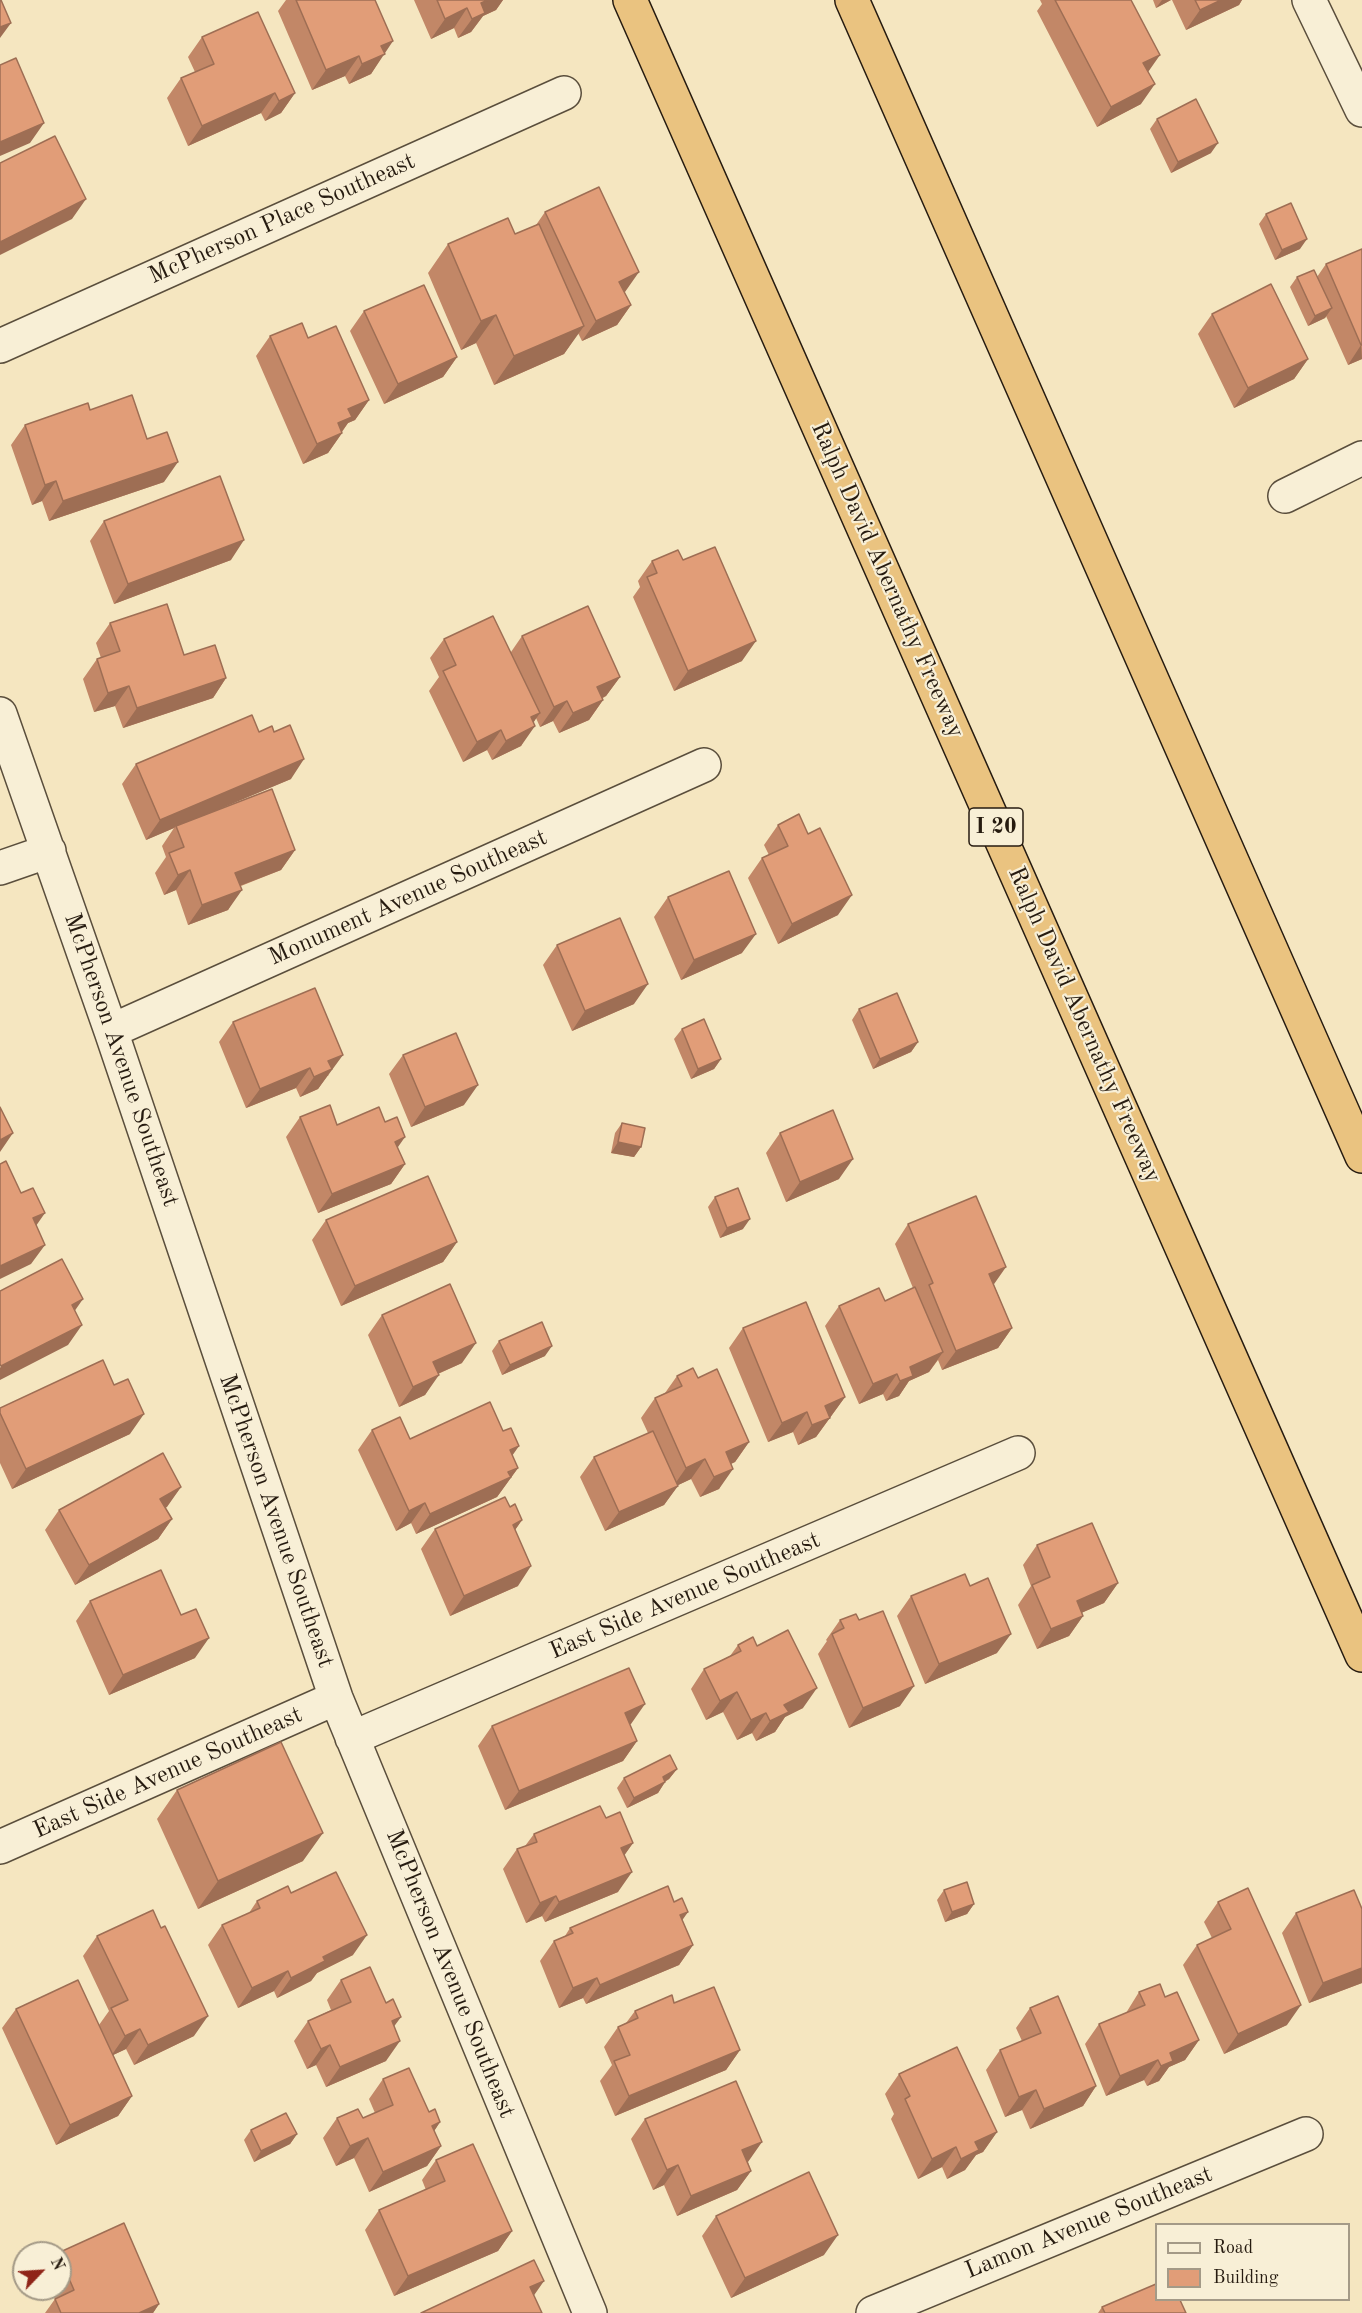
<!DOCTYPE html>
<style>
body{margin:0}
#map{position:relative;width:1362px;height:2313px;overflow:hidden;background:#f5e6c0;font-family:"Old Standard TT",serif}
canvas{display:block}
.legend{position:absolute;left:1155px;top:2223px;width:195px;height:78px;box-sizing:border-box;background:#f8efd6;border:2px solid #a49a87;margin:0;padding:8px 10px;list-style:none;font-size:18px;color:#261b10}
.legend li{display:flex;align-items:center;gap:12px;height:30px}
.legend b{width:30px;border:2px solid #a49a87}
.north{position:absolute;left:12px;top:2241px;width:60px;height:60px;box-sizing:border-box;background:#f8efd6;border:2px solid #a49a87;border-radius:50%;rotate:65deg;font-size:16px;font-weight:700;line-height:24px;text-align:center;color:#261b10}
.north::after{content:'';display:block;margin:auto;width:21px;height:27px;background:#8f2418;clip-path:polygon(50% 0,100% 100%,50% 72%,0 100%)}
</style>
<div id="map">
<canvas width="1362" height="2313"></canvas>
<ul class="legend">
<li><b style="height:8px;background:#f8efd6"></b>Road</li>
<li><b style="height:16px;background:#e19d78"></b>Building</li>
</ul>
<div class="north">N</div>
</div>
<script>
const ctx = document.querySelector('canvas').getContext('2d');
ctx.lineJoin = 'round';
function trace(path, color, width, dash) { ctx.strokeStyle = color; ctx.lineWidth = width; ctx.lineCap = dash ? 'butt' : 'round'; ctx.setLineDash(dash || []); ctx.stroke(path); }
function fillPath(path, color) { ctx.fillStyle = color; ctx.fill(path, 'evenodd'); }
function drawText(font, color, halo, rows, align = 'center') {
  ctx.font = font + ' "Old Standard TT",serif'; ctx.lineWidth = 4.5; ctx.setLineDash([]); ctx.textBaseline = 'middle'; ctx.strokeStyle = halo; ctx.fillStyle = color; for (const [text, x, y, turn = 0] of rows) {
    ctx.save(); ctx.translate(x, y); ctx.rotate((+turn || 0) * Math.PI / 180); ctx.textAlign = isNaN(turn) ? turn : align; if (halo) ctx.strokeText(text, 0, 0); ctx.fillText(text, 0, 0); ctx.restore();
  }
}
const minor = new Path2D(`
 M1309,0L1362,110
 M0,346L564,93
 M1285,496L1362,458
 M0,714L111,1031L336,1698L590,2313
 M0,868L49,851
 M111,1031L704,765
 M352,1738L1018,1453
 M0,1847L336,1698
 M873,2313L1306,2134`);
const highway = new Path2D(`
 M630,0L1362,1655
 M852,0L1362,1156`);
trace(minor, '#5a4e3c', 36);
trace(highway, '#261b10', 36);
trace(minor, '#f8efd6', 33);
trace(highway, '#eac380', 33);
fillPath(new Path2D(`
 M286,0H375L384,53L371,74L349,84L345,76L312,90L278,11Z
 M414,0H503L496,10L483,16L471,32L458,38L454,28L431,39Z
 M1040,0H1131L1141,104L1097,127L1037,11L1042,4Z
 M1153,0H1171L1156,8Z
 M1172,0H1242L1239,5L1186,30Z
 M202,37L295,93L281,113L265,121L261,113L188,146L167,98L181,78L195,72L188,57Z
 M1157,119L1211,153L1171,173L1150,129Z
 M545,212L624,292L631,305L617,325L582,341L578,333L564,354L494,385L476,343L461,350L428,273L448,244L515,234L536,225Z
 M1266,214L1300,249L1275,260L1259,224Z
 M1362,249V359L1348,365L1326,316L1325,318L1308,326L1290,287L1297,277H1317L1326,264Z
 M364,311L457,357L443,377L384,404L350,331Z
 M1212,314L1308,359L1294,379L1234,408L1198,334Z
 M270,336L308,338L369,400L355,420L348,423L342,432V433L328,453L303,464L256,356Z
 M90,410L147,439L164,482L49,521L42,501L32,505L11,445L25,425Z
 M104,521L231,560L114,604L90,541Z
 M683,560L742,661L674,691L633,597L640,587L638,581L652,561Z
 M110,623L184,655L226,678L213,698L123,728L115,706L94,712L83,679L97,659L101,658L96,643Z
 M522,636L620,677L606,696L603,698V700L589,720L559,733L553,721L540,727L536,718L521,746L492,760L487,750L463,762L429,691L439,677L430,658L444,639L511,652Z
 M259,732L291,779L221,808L295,850L281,870L241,886L228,910L188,925L176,890L164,895L155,873L166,857L162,846L174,828L146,840L122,784L136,764Z
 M778,825L838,915L778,944L748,878L762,858L769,855L764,845Z
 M668,897L742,953L681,980L654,917Z
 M557,945L634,1004L572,1031L543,965Z
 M859,1009L918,1042L911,1052L873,1069L852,1020Z
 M233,1022L329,1075L327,1076L318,1089L300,1097L296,1088L246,1108L219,1042Z
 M682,1029L721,1059L714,1069L691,1079L674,1039Z
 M403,1055L464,1105L411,1127L389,1074Z
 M300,1117L337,1125L385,1122L405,1164L391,1184L318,1213L286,1137Z
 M622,1123L641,1147L634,1157L611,1153L615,1133Z
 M780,1133L839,1179L786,1202L766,1153Z
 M715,1197L743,1229L720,1238L708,1207Z
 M326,1220L457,1242L443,1262L341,1306L312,1240Z
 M908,1224L994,1285L1012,1328L998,1348L942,1370L938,1360L929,1372L909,1381L899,1396L886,1401L883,1394L859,1404L825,1326L839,1306L885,1301L913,1288L895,1244Z
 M382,1315L462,1363L438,1374L425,1395L399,1407L368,1335Z
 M743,1328L845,1397L816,1437L798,1445L793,1432L768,1442L729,1348Z
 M499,1341L545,1356L502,1375L492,1351Z
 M677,1376L698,1378L749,1442L735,1462L731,1464L719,1489L700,1497L691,1479L678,1485L664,1505L605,1531L580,1477L594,1457L648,1433L641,1418L655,1398L665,1393Z
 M0,1408L130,1434L12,1489L0,1463Z
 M372,1430L410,1439L512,1456L518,1468L497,1497L416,1534L411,1523L396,1531L358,1450Z
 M181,1487L165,1508L172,1519L158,1539L75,1585L45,1530L59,1510Z
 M510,1507L522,1520L515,1530L518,1586L450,1616L421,1549L435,1529Z
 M1037,1545L1118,1583L1104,1603L1081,1613L1083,1616L1069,1636L1037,1649L1018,1605L1031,1586L1023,1565Z
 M911,1596L997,1653L925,1684L897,1616Z
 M90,1601L195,1658L109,1695L76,1621Z
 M840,1620H859L900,1706L849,1728L818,1654L827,1641L826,1640Z
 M738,1645L757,1646L803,1708L785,1717L775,1732L756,1741L752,1733L737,1740L723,1712L706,1720L691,1689L704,1669L730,1656Z
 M630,1725L637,1741L623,1761L505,1810L478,1746L492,1726Z
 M677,1769L669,1779L665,1782L658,1793L627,1808L617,1788L624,1778Z
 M177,1790L303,1861L198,1909L157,1819Z
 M606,1818L633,1843L624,1855L618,1892L545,1922L542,1916L526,1923L503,1869L517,1849L525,1846L534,1834Z
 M944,1890L974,1904L967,1914L945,1922L937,1900Z
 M291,1893L353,1955L317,1973L311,1981L277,1998L274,1991L238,2008L208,1945L222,1925L249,1913L257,1901Z
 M674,1902L688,1912L682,1919L693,1945L679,1965L586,2004L583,1998L559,2008L540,1961L554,1941L565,1936L570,1928Z
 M1218,1902L1287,2025L1224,2054L1183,1965L1197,1945L1212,1938L1204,1922Z
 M1296,1913L1362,1983L1309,2003L1282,1933Z
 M97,1936L194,2036L134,2065L126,2049L113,2055L132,2096L118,2116L56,2145L2,2028L16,2009L99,2025L109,2011L83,1956Z
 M341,1980L394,2026L386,2061L326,2087L316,2065L307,2069L294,2041L308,2021L331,2010L327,2000Z
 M1139,1992L1165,1997L1199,2040L1185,2060L1169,2067L1159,2081L1147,2086L1144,2080L1106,2096L1085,2044L1099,2024L1126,2013Z
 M674,2003L740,2050L726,2070L615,2116L600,2081L612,2065L604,2047L618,2027L626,2023L635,2011Z
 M1030,2008L1096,2086L1083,2106L1030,2129L1022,2110L1005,2117L986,2070L1000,2050L1022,2041L1016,2028Z
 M899,2074L997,2132L983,2152L976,2155L965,2170L947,2179L942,2167L918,2179L891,2119L894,2114L885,2094Z
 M383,2079L429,2112L440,2122L434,2131L441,2146L427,2166L369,2192L354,2158L336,2166L323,2138L337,2118H363L375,2113L369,2099Z
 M645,2119L748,2162L751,2171L737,2190L677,2216L664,2185L653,2190L631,2139Z
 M251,2130L297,2134L290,2144L254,2162L244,2140Z
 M436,2160L512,2231L498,2251L394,2296L365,2230L379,2210L426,2190L422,2180Z
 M716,2216L824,2255L731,2298L702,2236Z
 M60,2253L159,2304L153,2313H45L55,2299L51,2289H60Z
 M1102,2307L1186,2313H1098Z`), '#c28767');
fillPath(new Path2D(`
 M488,0H503L496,10L483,16L471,32L458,38L472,19L481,3Z
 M1162,0H1171L1156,8Z
 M1221,0H1242L1239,5L1186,30L1200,10Z
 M467,8L454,28L431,39L445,19Z
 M11,23L0,38V27Z
 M393,41L371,74L349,84L362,64L381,46Z
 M1160,55L1146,75L1143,63Z
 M359,56L345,76L312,90L326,70Z
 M1155,84L1141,104L1097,127L1111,107Z
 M275,93L261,113L188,146L202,126Z
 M295,93L281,113L265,121L279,101Z
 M44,123L30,143L0,156V142Z
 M1218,143L1211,153L1171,173L1178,162Z
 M86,199L72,219L0,255V242Z
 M1307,239L1300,249L1275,260L1282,250Z
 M639,272L625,292L605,302L619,282Z
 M631,305L617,325L582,341L596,321Z
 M1332,308L1325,318L1308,326L1315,316Z
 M496,315L476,343L461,350L481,321Z
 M584,326L564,354L494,385L514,356Z
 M1361,345L1362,359L1348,365Z
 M457,357L443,377L384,404L398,384Z
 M1308,359L1294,379L1234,408L1248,388Z
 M369,400L355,420L348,423L340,434L342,433L328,453L303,464L317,444L348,409Z
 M178,462L164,482L49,521L63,501Z
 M56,481L42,501L32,505L45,485Z
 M244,540L231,560L114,604L128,584Z
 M756,641L742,661L674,691L688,671Z
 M620,677L606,696L583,706L597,687Z
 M226,678L213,698L123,728L137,708Z
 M129,686L115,706L94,712L108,693Z
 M603,700L589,720L559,733L573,713Z
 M567,701L553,721L540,727L554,707Z
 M540,713L528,730L535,726L521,746L492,760L506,741L531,717Z
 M501,730L487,750L463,762L477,742Z
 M304,759L291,779L177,827L176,826L174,828L146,840L160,820Z
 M295,850L281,870L221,893L235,873Z
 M190,870L176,890L164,895L178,875Z
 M242,890L228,910L188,925L202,905Z
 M852,895L838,915L778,944L792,924Z
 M756,934L742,953L681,980L694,960Z
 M648,984L634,1004L572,1031L585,1011Z
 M918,1042L911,1052L873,1069L880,1059Z
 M343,1055L318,1089L300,1097L314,1077L328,1061Z
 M721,1059L714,1069L691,1079L698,1069Z
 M310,1068L296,1088L246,1108L260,1089Z
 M478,1085L464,1105L411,1127L425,1107Z
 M13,1133L0,1152V1140Z
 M405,1137L391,1157L395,1142Z
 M618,1142L641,1147L634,1157L611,1153Z
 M853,1159L839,1179L786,1202L800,1182Z
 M405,1164L391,1184L318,1213L332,1194Z
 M45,1213L31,1233L33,1218Z
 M750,1219L743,1229L720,1238L727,1228Z
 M457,1242L443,1262L341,1306L355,1286Z
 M45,1245L31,1264L0,1279V1266Z
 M1006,1267L992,1287L989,1274Z
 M83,1299L69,1319L72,1305Z
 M82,1325L68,1345L0,1380V1368L1,1366Z
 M1012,1328L998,1348L942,1370L956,1351Z
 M476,1343L462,1363L419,1382L433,1362Z
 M552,1346L545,1356L502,1375L510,1365Z
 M943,1352L929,1372L909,1381L899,1396L886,1401L910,1367Z
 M897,1374L883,1394L859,1404L873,1384Z
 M439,1375L425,1395L399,1407L413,1387Z
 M845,1397L816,1437L798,1445L825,1406Z
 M807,1412L793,1432L768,1442L782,1423Z
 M144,1414L130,1434L12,1489L26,1469Z
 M749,1442L735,1462L712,1472L726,1452Z
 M519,1446L505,1466L510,1450Z
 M705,1459L691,1479L672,1488L686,1468Z
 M518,1468L497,1497L416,1534L430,1514Z
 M733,1469L719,1489L700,1497L714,1477Z
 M678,1486L664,1505L605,1531L619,1512Z
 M181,1487L167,1507L146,1519L160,1499Z
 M425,1503L411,1523L396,1531L409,1511Z
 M172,1519L158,1539L75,1585L89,1565Z
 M522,1520L508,1540L513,1525Z
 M531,1566L518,1586L450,1616L464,1596Z
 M1118,1583L1104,1603L1063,1621L1077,1601Z
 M1083,1616L1069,1636L1037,1649L1051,1629Z
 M1011,1634L997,1653L925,1684L939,1664Z
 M209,1638L195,1658L109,1695L123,1675Z
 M914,1686L900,1706L849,1728L863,1708Z
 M817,1688L803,1708L785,1717L775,1732L756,1741L770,1721L784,1705Z
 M737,1692L723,1712L706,1720L720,1701Z
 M645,1704L631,1724L611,1733L625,1713Z
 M766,1713L752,1733L737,1740L751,1720Z
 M637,1741L623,1761L505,1810L519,1791Z
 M677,1769L669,1779L655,1787L663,1777Z
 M665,1782L658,1793L627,1808L634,1798Z
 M323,1833L303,1861L198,1909L218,1881Z
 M633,1843L619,1863L621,1848Z
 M632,1872L618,1892L545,1922L559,1902Z
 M556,1896L542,1916L526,1923L540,1903Z
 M974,1904L967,1914L945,1922L952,1912Z
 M688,1912L674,1932L680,1915Z
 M367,1935L353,1955L317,1973L311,1981L277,1998L291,1978L323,1957Z
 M693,1945L679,1965L586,2004L600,1985Z
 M1362,1968V1983L1309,2003L1323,1983Z
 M288,1971L274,1991L238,2008L252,1988Z
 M597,1978L583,1998L559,2008L573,1988Z
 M1301,2005L1287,2025L1224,2054L1238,2034Z
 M208,2016L194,2036L134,2065L148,2045Z
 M401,2017L387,2036L392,2021Z
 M140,2029L126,2049L111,2056L125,2036Z
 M1199,2040L1185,2060L1169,2067L1159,2081L1147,2086L1170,2053Z
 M400,2041L386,2061L326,2087L340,2067Z
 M330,2045L316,2065L307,2069L321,2049Z
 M740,2050L726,2070L615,2116L629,2096Z
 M1158,2060L1144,2080L1106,2096L1120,2076Z
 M1096,2086L1083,2106L1030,2129L1044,2109Z
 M1036,2090L1022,2110L1005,2117L1019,2097Z
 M132,2096L118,2116L56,2145L70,2125Z
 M440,2122L427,2142L432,2126Z
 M997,2132L983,2152L976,2155L965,2170L947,2179L961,2159L975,2142Z
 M297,2134L290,2144L254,2162L261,2151Z
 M368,2138L354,2158L336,2166L350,2146Z
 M762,2142L748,2162L728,2170L742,2150Z
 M441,2146L427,2166L369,2192L383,2172Z
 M956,2147L942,2167L918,2179L932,2159Z
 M678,2165L664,2185L653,2190L667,2170Z
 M751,2171L737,2190L677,2216L691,2196Z
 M512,2231L498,2251L394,2296L408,2276Z
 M838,2235L824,2255L731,2298L745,2278Z
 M544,2281L530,2301V2287Z
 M159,2304L153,2313H139Z`), '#9e6e54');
const building = new Path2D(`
 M0,0H1L11,23L0,27Z
 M296,0H375L393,41L381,46L385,54L362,64L359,56L326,70Z
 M437,0H488L481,3L485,13L472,19L467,8L445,19Z
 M1055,0H1131L1160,55L1143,63L1155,84L1111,107Z
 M1195,0H1221L1200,10Z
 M258,12L295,93L279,101L275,93L202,126L181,78L214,64L202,37Z
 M16,58L44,123L0,142V65Z
 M1196,99L1218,143L1178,162L1157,119Z
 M55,136L86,199L0,242V163Z
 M599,187L639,272L619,282L631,305L596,321L545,212Z
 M1291,203L1307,239L1282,250L1266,214Z
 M508,218L515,234L539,224L584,326L514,356L496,315L481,321L448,244Z
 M1362,249V345H1361L1326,264Z
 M1314,270L1332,308L1315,316L1297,277Z
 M1271,284L1308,359L1248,388L1212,314Z
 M424,285L457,357L398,384L364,311Z
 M302,323L308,338L336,326L369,400L348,409L352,417L338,423L342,433L317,444L270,336Z
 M132,395L147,439L167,432L178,462L63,501L56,481L45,485L25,425L88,403L90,410Z
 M220,476L244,540L128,584L104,521Z
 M715,547L756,641L688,671L647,577L657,573L652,561L678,550L683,560Z
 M167,604L184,655L215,645L226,678L137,708L129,686L108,693L97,659L120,651L110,623Z
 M588,606L620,677L597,687L603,700L573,713L567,701L554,707L522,636Z
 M493,616L540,713L531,717L535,726L506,741L501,730L477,742L443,671L456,665L444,639Z
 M252,715L259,732L272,726L274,732L290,725L304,759L160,820L136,764Z
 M272,789L295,850L235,873L242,890L202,905L190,870L178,875L169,853L184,847L176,826Z
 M799,814L808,834L820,828L852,895L792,924L762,858L788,846L778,825Z
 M729,871L756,934L694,960L668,897Z
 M620,918L648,984L585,1011L557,945Z
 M315,988L343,1055L328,1061L332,1069L314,1077L310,1068L260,1089L233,1022Z
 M897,993L918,1042L880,1059L859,1009Z
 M704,1019L721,1059L698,1069L682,1029Z
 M456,1033L478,1085L425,1107L403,1055Z
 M330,1105L337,1125L379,1107L385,1122L397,1117L405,1137L395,1142L405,1164L332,1194L300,1117Z
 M0,1107L13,1133L0,1140Z
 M833,1110L853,1159L800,1182L780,1133Z
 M622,1123L645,1128L641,1147L618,1142Z
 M6,1161L21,1193L33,1188L45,1213L33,1218L45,1245L0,1266V1164Z
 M428,1176L457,1242L355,1286L326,1220Z
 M738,1188L750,1219L727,1228L715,1197Z
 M976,1196L1006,1267L989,1274L1012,1328L956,1351L929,1285L933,1283L908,1224Z
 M62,1259L83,1299L72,1305L82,1325L1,1366L0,1364V1291Z
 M450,1284L476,1343L433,1362L439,1375L413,1387L382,1315Z
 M915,1287L943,1352L910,1367L913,1376L900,1381L897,1374L873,1384L839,1306L879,1288L885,1301Z
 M806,1302L845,1397L825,1406L830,1418L812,1425L807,1412L782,1423L743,1328Z
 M542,1322L552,1346L510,1365L499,1341Z
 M103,1360L114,1385L128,1379L144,1414L26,1469L0,1413V1408Z
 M693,1368L698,1378L717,1369L749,1442L726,1452L733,1469L714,1477L705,1459L686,1468L655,1398L682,1386L677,1376Z
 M490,1402L503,1431L511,1428L519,1446L510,1450L518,1468L508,1472L511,1477L430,1514L425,1503L409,1511L372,1430L400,1417L410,1439Z
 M653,1431L678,1486L619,1512L594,1457Z
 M163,1453L181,1487L160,1499L172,1519L89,1565L59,1510Z
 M505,1497L510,1507L515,1504L522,1520L513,1525L531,1566L464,1596L435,1529Z
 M1092,1523L1118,1583L1077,1601L1083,1616L1051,1629L1032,1585L1050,1577L1037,1545Z
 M161,1570L181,1615L196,1609L209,1638L123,1675L90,1601Z
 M965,1574L970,1586L988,1578L1011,1634L939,1664L911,1596Z
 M883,1611L914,1686L863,1708L832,1634L844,1628L840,1620L856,1614L859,1620Z
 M788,1630L817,1688L784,1705L789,1712L770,1721L766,1713L751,1720L737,1692L720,1701L704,1669L741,1651L738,1645L753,1637L757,1646Z
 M629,1668L645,1704L625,1713L637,1741L519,1791L492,1726Z
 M281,1742L323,1833L218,1881L177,1790Z
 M670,1755L677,1769L663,1777L665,1782L634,1798L624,1778Z
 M600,1806L606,1818L620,1812L633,1843L621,1848L632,1872L559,1902L556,1896L540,1903L517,1849L537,1842L534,1834Z
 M336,1872L367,1935L323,1957L325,1961L291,1978L288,1971L252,1988L222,1925L260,1908L257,1901L288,1886L291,1893Z
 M967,1882L974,1904L952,1912L944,1890Z
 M668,1886L674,1902L682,1898L688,1912L680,1915L693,1945L600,1985L597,1978L573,1988L554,1941L573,1933L570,1928Z
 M1248,1888L1301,2005L1238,2034L1197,1945L1231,1929L1218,1902Z
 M1354,1890L1362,1909V1968L1323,1983L1296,1913Z
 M153,1910L161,1928L165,1926L208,2016L148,2045L140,2029L125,2036L111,2008L128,2000L97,1936Z
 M370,1967L386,2003L393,1999L401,2017L392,2021L400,2041L340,2067L330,2045L321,2049L308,2021L351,2002L341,1980Z
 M78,1980L132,2096L70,2125L16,2009Z
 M1160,1984L1165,1997L1177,1992L1199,2040L1170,2053L1173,2061L1161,2066L1158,2060L1120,2076L1099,2024L1145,2005L1139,1992Z
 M714,1987L740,2050L629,2096L614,2061L630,2055L618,2027L638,2018L635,2011L672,1995L674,2003Z
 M1058,1996L1096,2086L1044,2109L1036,2090L1019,2097L1000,2050L1041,2033L1030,2008Z
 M957,2047L997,2132L975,2142L979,2150L961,2159L956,2147L932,2159L905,2099L910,2096L899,2074Z
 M409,2068L429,2112L435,2109L440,2122L432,2126L441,2146L383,2172L368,2138L350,2146L337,2118L358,2109L363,2118L393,2105L383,2079Z
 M736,2081L762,2142L742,2150L751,2171L691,2196L678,2165L667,2170L645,2119Z
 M286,2113L297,2134L261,2151L251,2130Z
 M473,2144L512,2231L408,2276L379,2210L445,2181L436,2160Z
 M809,2172L838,2235L745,2278L716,2216Z
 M124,2223L159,2304L139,2313H61L55,2299L74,2290L60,2258V2253H58Z
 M534,2260L544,2281L530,2287L542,2313H421Z
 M1156,2284V2300H1180L1186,2313H1105L1102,2307Z`);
fillPath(building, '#e19d78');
trace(building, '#9e6e54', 1.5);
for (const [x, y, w] of [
 [996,827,54]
]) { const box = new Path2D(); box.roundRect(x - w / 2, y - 19, w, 38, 4.5); ctx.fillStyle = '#f8efd6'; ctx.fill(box); trace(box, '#261b10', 1.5); }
drawText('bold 22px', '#261b10', null, [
 ["I 20",996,827]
]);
drawText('24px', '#261b10', '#f8efd6', [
 ["McPherson Place Southeast",282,219,-24],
 ["Ralph David Abernathy Freeway",887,580,66],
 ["Monument Avenue Southeast",408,898,-24],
 ["Ralph David Abernathy Freeway",1084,1025,66],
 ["McPherson Avenue Southeast",121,1060,71],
 ["McPherson Avenue Southeast",276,1521,71],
 ["East Side Avenue Southeast",685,1596,-23],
 ["East Side Avenue Southeast",168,1773,-24],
 ["McPherson Avenue Southeast",450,1974,68],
 ["Lamon Avenue Southeast",1089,2223,-22]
]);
</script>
